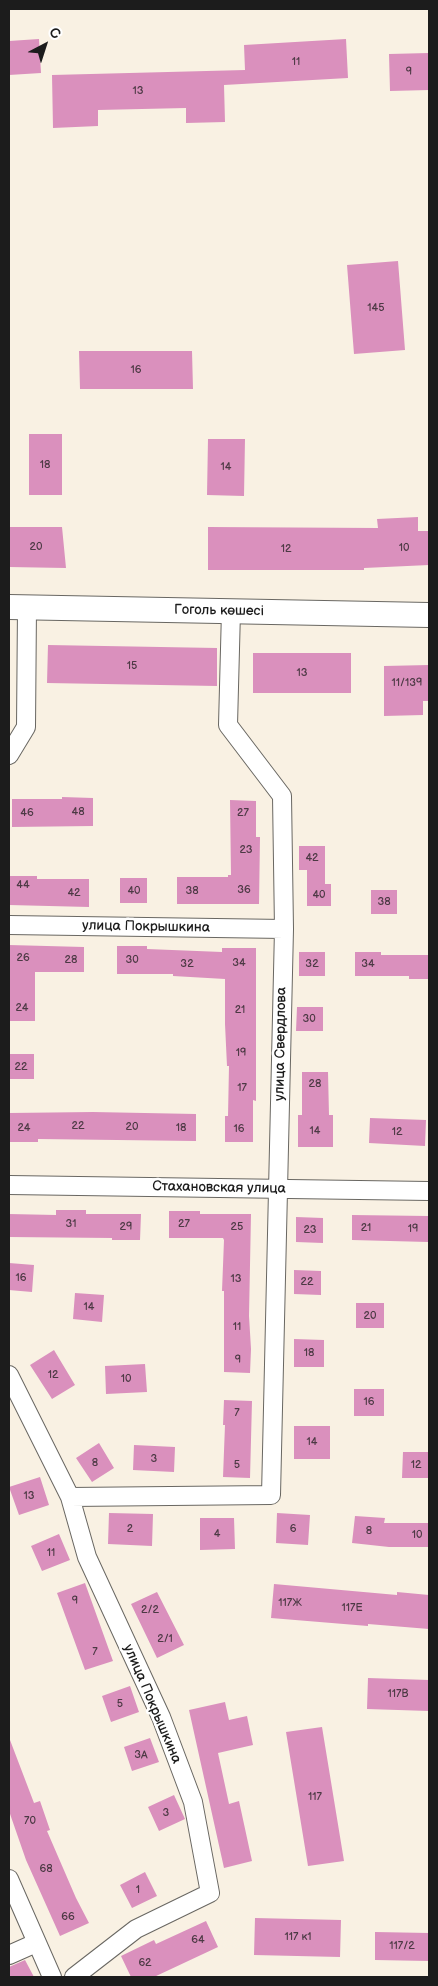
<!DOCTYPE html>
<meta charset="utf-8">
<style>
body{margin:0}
#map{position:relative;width:438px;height:1986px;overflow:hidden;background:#f9f1e3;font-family:"Balsamiq Sans",sans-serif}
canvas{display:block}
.frame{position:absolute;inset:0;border:10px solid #1c1c1c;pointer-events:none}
.north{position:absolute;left:20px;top:20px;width:50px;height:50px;-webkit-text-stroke:4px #fff;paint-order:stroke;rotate:40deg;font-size:14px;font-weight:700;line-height:20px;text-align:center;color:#1c1c1c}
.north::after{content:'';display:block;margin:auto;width:18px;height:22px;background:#1c1c1c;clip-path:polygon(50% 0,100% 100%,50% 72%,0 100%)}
</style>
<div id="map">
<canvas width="438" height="1986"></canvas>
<div class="frame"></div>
<div class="north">С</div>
</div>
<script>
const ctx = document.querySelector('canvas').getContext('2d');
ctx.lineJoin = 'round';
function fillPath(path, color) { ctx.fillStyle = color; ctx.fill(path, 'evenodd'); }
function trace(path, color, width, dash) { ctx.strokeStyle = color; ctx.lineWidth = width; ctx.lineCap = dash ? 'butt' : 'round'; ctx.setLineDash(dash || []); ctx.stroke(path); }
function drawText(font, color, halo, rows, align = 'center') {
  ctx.font = font + ' "Balsamiq Sans",sans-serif'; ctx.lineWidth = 5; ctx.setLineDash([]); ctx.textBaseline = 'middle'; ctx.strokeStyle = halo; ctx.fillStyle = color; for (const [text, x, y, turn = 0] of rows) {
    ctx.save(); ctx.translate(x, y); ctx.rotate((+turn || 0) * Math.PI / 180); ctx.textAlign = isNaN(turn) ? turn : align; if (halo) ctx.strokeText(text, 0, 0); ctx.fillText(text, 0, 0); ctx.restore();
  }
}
fillPath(new Path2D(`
 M39,39L41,73L9,75V41Z
 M346,39L348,78L224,85L225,122L186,123V108L98,110V126L53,128L52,75L245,70L244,45Z
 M429,53V90L390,91L389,54Z
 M398,261L405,350L354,354L347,265Z
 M79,351H192L193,389H80Z
 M29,434H62V495H29Z
 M208,439H245L244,496L207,495Z
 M418,517V531H429V565L364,568V570H208V527L378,528L377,519Z
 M9,527H62L66,568L9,567Z
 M48,645L217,648V686L47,683Z
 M253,653H351V693H253Z
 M429,665V701H423V715L384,716V666Z
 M62,797L93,798V826L12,827V799H62Z
 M230,800L256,801V837H260L259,904H177V877H228V875H231Z
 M299,846H325V884H331V906H307V870H299Z
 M9,876H37V879H89V907L9,905Z
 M120,878H147V903H120Z
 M371,890H397V914H371Z
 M9,945L84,947V972H35V1021H9Z
 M117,946H147V949L222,952V948H256V1101L253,1100V1142H225V1116H228L229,1066H227L225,1024V979L173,976V974H117Z
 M299,952H325V976H299Z
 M355,952H381V955H429V979H409V976H355Z
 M297,1007H323V1031H296Z
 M9,1054H34V1079H9Z
 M302,1072H328L329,1115H333V1147H298V1115H302Z
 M93,1112L196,1114V1141L38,1139V1142H9V1113Z
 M370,1118L426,1120L425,1146L369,1143Z
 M56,1210H86V1214H141L140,1240H112V1238L9,1237V1214L56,1215Z
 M169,1211H200V1214H251L249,1316L251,1349L250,1373L224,1372V1291H222L224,1240L223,1238H169Z
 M352,1215L428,1216V1242L352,1240Z
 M296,1217L323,1218V1243L296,1242Z
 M9,1263L34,1265L32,1292L9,1290Z
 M294,1270L321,1271V1295L294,1294Z
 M75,1293L104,1295L102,1322L73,1319Z
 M356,1303H384V1328H356Z
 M294,1339L324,1340V1367H294Z
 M54,1350L75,1385L52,1399L30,1365Z
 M145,1364L147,1392L106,1394L105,1366Z
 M354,1389H384V1416H354Z
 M224,1400L252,1401L250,1478L223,1477L225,1425H223Z
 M294,1426H330V1459H294Z
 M99,1443L114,1468L92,1482L76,1458Z
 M134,1445L175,1447L174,1472L133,1470Z
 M403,1452H429V1478H402Z
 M40,1477L49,1505L19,1515L9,1487Z
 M109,1513L153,1514L152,1546L108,1544Z
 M277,1513L310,1515L308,1545L276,1543Z
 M355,1516L385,1518L384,1523H429V1547H389L352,1543Z
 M200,1518H234L235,1549L200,1550Z
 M59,1534L70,1560L42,1571L31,1546Z
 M85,1583L113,1661L85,1670L57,1593Z
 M274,1584L397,1595V1592L429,1595V1629L368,1624V1626L271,1618Z
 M157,1592L184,1645L157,1658L131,1604Z
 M368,1678L429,1680V1711L367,1709Z
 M130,1686L139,1712L111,1722L102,1696Z
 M225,1702L229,1720L247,1716L253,1745L218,1753L229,1804L239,1801L252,1861L224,1868L189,1710Z
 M322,1727L344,1861L308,1866L286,1732Z
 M150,1738L159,1762L132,1771L124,1747Z
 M9,1740H10L34,1803L40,1801L50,1830L47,1831L76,1898L89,1923L60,1936L26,1860L9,1811Z
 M174,1795L185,1819L159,1831L148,1807Z
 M145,1872L157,1896L132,1908L120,1885Z
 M255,1918L341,1920L340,1957L254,1955Z
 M206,1921L218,1947L154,1977H131L121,1956L154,1940L156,1944Z
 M375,1932L429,1933V1961L375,1960Z
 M25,1960L34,1977H9V1967Z`), '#da90bd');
const street = new Path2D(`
 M9,755L26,727L27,607
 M9,925L284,929
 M9,1185L429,1191
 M9,1375L70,1497L87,1557L161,1717L193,1802L210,1893L136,1929L74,1977
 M70,1497L271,1495L284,929L282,796L228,725L231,611
 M9,1879L52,1977
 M9,1955L36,1943`);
const secondary = new Path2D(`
 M9,607L429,615`);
trace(street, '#696762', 20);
trace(secondary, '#696762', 26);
trace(street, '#fff', 18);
trace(secondary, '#fff', 24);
drawText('11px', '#4c3944', null, [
 ["11",296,62],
 ["9",409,72],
 ["13",138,91],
 ["145",376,308],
 ["16",136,370],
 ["18",45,465],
 ["14",226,467],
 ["20",36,547],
 ["10",404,548],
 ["12",286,549],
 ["15",132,666],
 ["13",302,673],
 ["11/139",407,683],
 ["48",78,812],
 ["46",27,813],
 ["27",243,813],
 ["23",246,850],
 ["42",312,858],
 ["44",23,885],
 ["36",244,890],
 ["40",134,891],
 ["38",192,891],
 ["42",74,893],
 ["40",319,895],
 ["38",384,902],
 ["26",23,958],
 ["28",71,960],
 ["30",132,960],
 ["34",239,963],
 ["32",187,964],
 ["32",312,964],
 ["34",368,964],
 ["24",22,1008],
 ["21",240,1010],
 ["30",309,1019],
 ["19",241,1053],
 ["22",21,1067],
 ["28",315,1084],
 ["17",242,1088],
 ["22",78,1126],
 ["20",132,1127],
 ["24",24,1128],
 ["18",181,1128],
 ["16",239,1129],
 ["14",315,1131],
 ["12",397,1132],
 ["31",71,1224],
 ["27",184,1224],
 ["29",126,1227],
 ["25",237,1227],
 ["21",366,1228],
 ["19",413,1229],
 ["23",310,1230],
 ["16",21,1278],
 ["13",236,1279],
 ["22",307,1282],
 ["14",89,1307],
 ["20",370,1316],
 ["11",237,1327],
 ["18",309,1353],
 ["9",238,1360],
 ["12",53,1375],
 ["10",126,1379],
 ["16",369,1402],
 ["7",237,1413],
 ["14",312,1442],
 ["3",154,1459],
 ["8",95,1463],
 ["5",237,1465],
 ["12",416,1465],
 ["13",29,1496],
 ["2",130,1529],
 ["6",293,1529],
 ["8",369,1531],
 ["4",217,1534],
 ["10",417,1535],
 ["11",51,1553],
 ["9",75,1601],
 ["117Ж",290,1603],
 ["117Е",352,1608],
 ["2/2",150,1610],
 ["2/1",165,1639],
 ["7",95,1652],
 ["117В",398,1694],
 ["5",120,1704],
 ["3А",141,1755],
 ["117",315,1797],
 ["3",166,1813],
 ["70",30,1821],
 ["68",46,1869],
 ["1",138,1890],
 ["66",68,1917],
 ["117 к1",298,1937],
 ["64",198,1940],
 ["117/2",402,1946],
 ["62",145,1963]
]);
drawText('14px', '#1c1c1c', '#fff', [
 ["Гоголь көшесі",219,611,1],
 ["улица Покрышкина",146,927,1],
 ["улица Свердлова",281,1044,-89],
 ["Стахановская улица",219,1188,1],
 ["улица Покрышкина",152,1704,67]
]);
</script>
